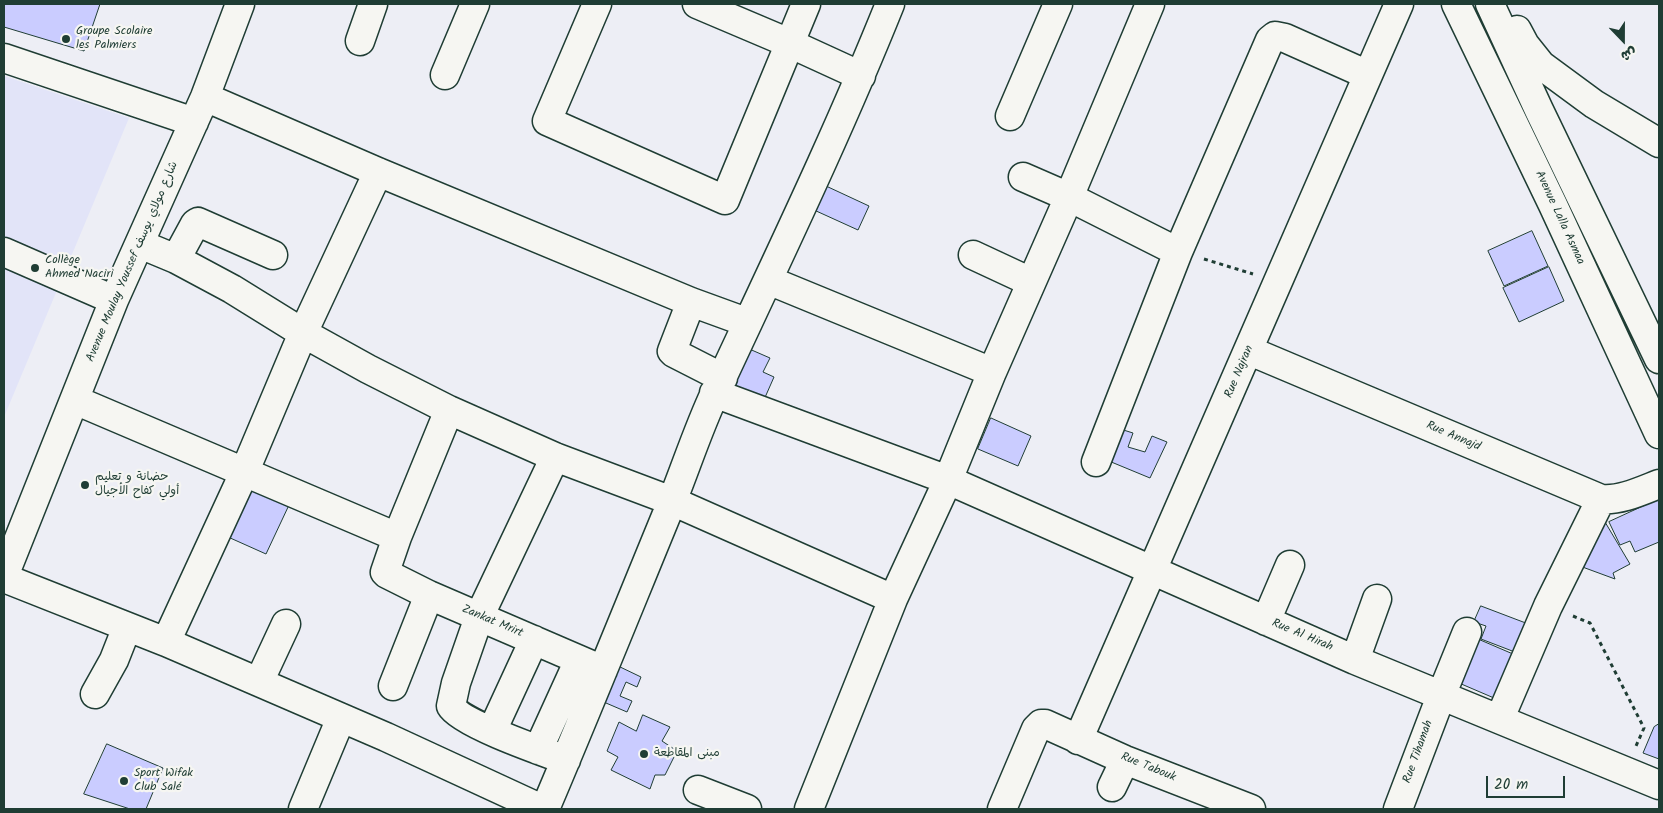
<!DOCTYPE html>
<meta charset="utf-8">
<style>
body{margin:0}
#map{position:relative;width:1663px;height:813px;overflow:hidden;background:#edeef5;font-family:Kalam,"Playpen Sans Arabic",sans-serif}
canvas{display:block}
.frame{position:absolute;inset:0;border:5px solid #1f3d34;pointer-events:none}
.north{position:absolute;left:1598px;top:15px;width:50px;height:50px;-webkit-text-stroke:4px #f6f6f2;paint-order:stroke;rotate:158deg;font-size:14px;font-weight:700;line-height:20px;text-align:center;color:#1f3d34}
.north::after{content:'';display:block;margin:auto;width:18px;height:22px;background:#1f3d34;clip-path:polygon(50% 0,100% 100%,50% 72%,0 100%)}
.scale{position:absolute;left:1486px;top:776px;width:79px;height:22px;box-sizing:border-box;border:2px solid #1f3d34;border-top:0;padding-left:6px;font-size:15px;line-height:18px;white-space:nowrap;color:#1f3d34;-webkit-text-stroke:4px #f6f6f2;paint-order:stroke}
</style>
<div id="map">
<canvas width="1663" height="813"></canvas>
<div class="frame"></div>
<div class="north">ش</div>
<div class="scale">20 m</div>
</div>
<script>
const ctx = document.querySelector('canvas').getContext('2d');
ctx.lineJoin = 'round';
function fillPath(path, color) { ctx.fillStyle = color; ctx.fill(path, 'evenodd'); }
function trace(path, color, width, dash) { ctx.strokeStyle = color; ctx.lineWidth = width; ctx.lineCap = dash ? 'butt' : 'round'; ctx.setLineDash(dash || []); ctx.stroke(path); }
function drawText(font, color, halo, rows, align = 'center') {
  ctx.font = font + ' Kalam,"Playpen Sans Arabic",sans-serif'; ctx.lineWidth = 4.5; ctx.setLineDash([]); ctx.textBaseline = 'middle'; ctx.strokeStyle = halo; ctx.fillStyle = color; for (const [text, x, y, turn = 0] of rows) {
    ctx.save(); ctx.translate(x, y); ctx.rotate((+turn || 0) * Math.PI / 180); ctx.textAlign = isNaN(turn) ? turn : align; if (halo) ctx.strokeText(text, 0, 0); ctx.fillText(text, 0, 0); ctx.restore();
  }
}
fillPath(new Path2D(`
 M4,76L129,118L4,417Z`), '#e2e4f8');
const building = new Path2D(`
 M4,4H100L84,51L4,27Z
 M826,186L869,206L858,230L814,210Z
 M1532,231L1548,266L1504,286L1488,251Z
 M1549,267L1564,301L1519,322L1503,288Z
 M747,348L770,358L763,372L774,377L763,402L729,387Z
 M991,418L1031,436L1018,466L978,449Z
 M1117,428L1133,433L1128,447L1145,452L1152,436L1167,442L1150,478L1104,459Z
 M251,487L289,505L266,554L228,537Z
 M1659,499V542L1635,552L1630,541L1620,545L1609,522Z
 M1605,522L1630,564L1613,573L1615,579L1577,565Z
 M1481,606L1531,625L1520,654L1481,639L1486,626L1474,622Z
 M1478,639L1520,657L1501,701L1459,683Z
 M616,665L641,677L637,687L626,682L620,696L632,701L627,712L599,700Z
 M643,715L670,727L662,741L677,751L665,775H655L650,789L611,770L618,757L607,751L619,722L636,731Z
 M1659,724V759L1643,753L1654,727Z
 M107,744L163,768L146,809H130L84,794Z`);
fillPath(building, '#caccff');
trace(building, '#1f3d34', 1);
const minor = new Path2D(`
 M597,4L547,121L725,200L806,4
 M697,4L789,43L861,76
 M1456,4L1553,205L1659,434
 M1490,4L1539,110L1659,359
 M1517,30L1525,45L1541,65L1594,104L1659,143
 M360,41L373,4
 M4,58L194,122
 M445,75L475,4
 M205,97L378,172L691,302L746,322
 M1010,116L1058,4
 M1023,177L1069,197L1178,252
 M140,244L176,259L232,289L303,333L368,369L449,410L555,457L672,501L893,599
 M4,252L114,300
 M973,255L1031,282
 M176,259L195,224L198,222L273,255
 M768,280L992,372
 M691,302L672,351L674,353L723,378
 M1250,351L1601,499C1620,501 1641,491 1659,484
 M714,393L948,480L1355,660L1659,785
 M75,400L397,537
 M449,410L397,537L385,572L387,574L429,595L603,670
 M555,457L479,617L456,683L451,706C460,723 544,752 566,760
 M1096,462L1178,252L1270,40L1275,36L1285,38L1368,75
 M4,576L114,300L205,97L240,4
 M4,578L166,642L386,737L542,809
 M1266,621L1290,565
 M166,642L244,473L303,333L378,172
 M1355,660L1377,599
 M259,682L286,624
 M393,686L429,595
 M95,694L114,660L127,627
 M1500,718L1548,606L1601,499
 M492,731L534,640
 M1078,740C1187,495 1292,249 1399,4
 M538,750L579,660
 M1112,787L1125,760
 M698,790L747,809
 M303,809L341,718
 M545,809C588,708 629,606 671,504C686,467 698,429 715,393C775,264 837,136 890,4
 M809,809L893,599L948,480L992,372L1069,197L1150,4
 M1002,809L1036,729L1041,724H1045L1125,760L1251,809
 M1398,809L1441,696L1467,632`);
trace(minor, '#1f3d34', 31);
trace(new Path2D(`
 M1204,259L1253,274
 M1573,616L1590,623L1644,728L1636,746`), '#1f3d34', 3, [4, 4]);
trace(minor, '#f6f6f2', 28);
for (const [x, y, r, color] of [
 [66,39,5,"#1f3d34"],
 [35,268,5,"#1f3d34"],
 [85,485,5,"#1f3d34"],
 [644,754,5,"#1f3d34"],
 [124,781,5,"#1f3d34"]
]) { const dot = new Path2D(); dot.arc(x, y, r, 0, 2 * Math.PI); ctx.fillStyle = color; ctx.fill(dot); trace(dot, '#f6f6f2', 2); }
drawText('12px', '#1f3d34', '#f6f6f2', [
 ["Groupe Scolaire",76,32],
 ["les Palmiers",76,46],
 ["Collège",45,261],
 ["Ahmed Naciri",45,275],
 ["حضانة و تعليم",95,478],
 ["أولي كفاح الأجيال",95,492],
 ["مبنى المقاطعة",654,754],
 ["Sport Wifak",134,774],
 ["Club Salé",134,788]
], 'left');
drawText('12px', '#1f3d34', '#f6f6f2', [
 ["Avenue Lalla Asmaa",1559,218,65],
 ["Avenue Moulay Youssef شارع مولاي يوسف",133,262,-67],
 ["Rue Najran",1240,372,-67],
 ["Rue Annajd",1453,437,23],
 ["Zankat Mrirt",492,622,23],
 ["Rue Al Hirah",1302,636,23],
 ["Rue Tihamah",1419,752,-70],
 ["Rue Tabouk",1148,768,22]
]);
</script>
